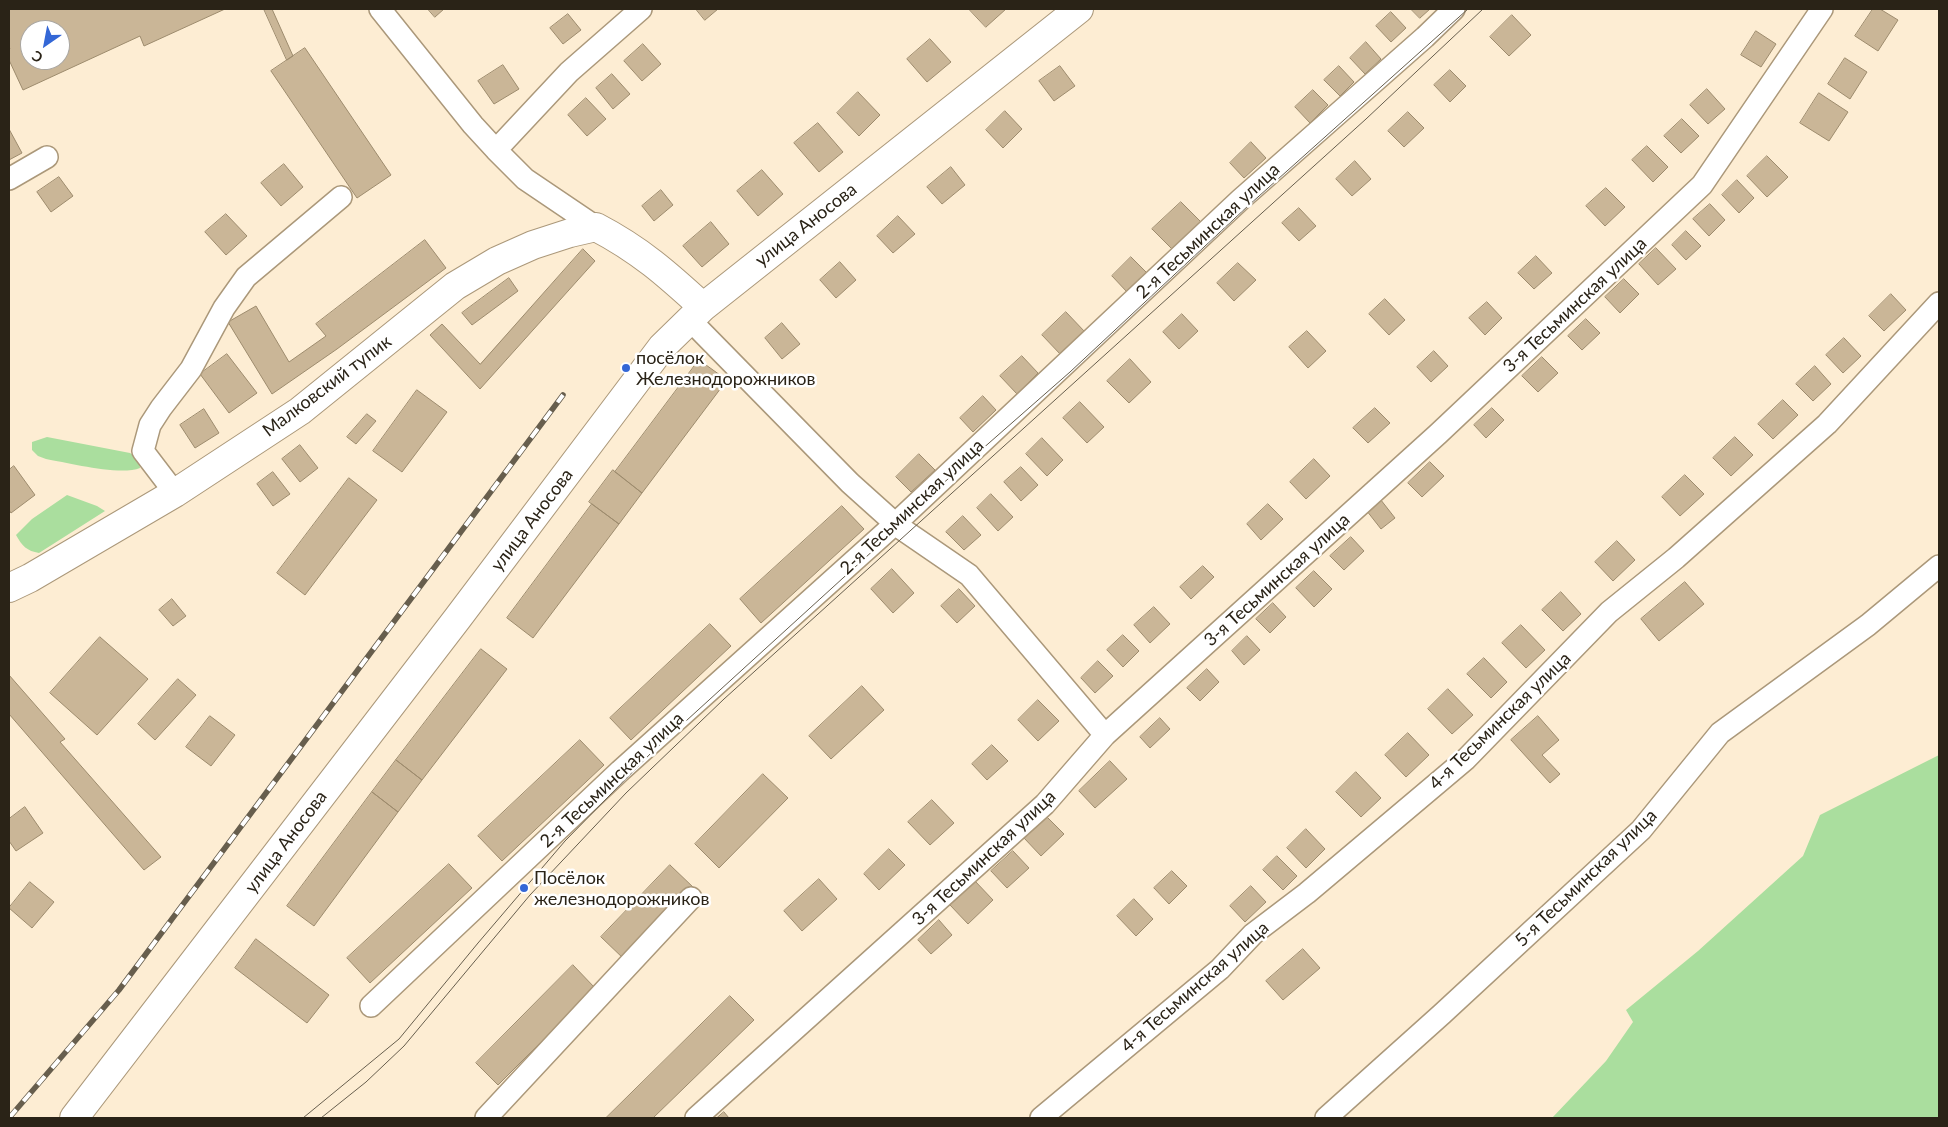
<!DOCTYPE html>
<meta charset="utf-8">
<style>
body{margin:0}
#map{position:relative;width:1948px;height:1127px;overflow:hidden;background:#fdedd3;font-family:Lato,sans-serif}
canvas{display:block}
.frame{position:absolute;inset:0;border:10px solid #2a2317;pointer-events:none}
.north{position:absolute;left:20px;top:20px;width:50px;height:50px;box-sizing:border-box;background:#fff;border:1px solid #aaa7a2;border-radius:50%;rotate:213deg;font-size:14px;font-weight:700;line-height:20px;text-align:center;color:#2a2317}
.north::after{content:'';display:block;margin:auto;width:18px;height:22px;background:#3467d6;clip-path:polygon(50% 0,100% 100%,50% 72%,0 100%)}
</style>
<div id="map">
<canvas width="1948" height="1127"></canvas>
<div class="frame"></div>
<div class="north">С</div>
</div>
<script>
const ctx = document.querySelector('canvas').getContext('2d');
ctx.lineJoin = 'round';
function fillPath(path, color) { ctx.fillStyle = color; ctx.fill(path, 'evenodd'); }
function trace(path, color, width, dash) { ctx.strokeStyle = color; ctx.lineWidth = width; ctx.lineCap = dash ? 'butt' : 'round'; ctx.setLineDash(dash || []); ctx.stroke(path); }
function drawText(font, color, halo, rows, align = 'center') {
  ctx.font = font + ' Lato,sans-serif'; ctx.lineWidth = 5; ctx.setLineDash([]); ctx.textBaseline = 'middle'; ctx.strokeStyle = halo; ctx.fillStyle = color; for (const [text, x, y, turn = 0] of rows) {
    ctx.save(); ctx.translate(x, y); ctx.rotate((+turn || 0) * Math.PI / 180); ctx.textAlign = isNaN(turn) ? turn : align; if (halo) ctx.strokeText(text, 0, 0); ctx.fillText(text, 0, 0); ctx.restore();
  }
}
fillPath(new Path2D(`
 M47,437L130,453L139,459L140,468C120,476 69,463 46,459L38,456L32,450V442Z
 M67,495L97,506L105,511L39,553C27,551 22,546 16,535L32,519Z
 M1939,755V1118H1552L1606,1061L1633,1022L1626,1010L1698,951L1803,856L1820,815Z`), '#aade9e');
const building = new Path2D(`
 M9,9H225L144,46L140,36L23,90L9,60V50L10,49L9,46ZM30,30H60V60H30Z
 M264,9H272L293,56L287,60Z
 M428,9H444L435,17Z
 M696,9H718L705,20Z
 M969,9H1006L986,27Z
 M1411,9H1430L1420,18Z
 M1873,9H1880L1898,20L1878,51L1855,36Z
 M1391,12L1406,28L1391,42L1376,26Z
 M568,14L581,30L563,44L550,28Z
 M1512,15L1531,35L1509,56L1490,37Z
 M1756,31L1776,44L1761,67L1741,55Z
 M930,39L951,62L927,82L907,59Z
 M1366,42L1381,59L1365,74L1350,58Z
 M643,44L661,64L642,81L624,61Z
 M305,48L391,175L357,198L271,71Z
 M1845,58L1867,72L1850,99L1828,84Z
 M503,65L519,89L494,104L478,81Z
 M1060,66L1075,86L1054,101L1039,81Z
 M1339,66L1354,82L1340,96L1324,80Z
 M1450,70L1466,86L1450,102L1434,85Z
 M612,74L630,94L613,109L596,88Z
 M1707,89L1725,109L1708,124L1690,105Z
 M1313,90L1328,105L1310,123L1295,107Z
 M858,92L880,115L859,136L837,113Z
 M1819,93L1848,112L1829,141L1800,123Z
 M586,98L606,119L587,136L568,115Z
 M1005,111L1022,129L1003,148L986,130Z
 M1408,112L1424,128L1404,147L1388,131Z
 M1682,119L1699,136L1681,153L1664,136Z
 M818,123L843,152L819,172L794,143Z
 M9,129L22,153L9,160Z
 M1251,142L1266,158L1244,178L1230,163Z
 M1647,146L1668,167L1653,182L1632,160Z
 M1767,156L1788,177L1767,197L1747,176Z
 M1355,161L1371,179L1352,196L1336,179Z
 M284,164L303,187L281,206L261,183Z
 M951,167L965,185L942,204L927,187Z
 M762,170L783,194L758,216L737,191Z
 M59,177L73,196L51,212L37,192Z
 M1737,180L1754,198L1739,213L1722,195Z
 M1606,188L1625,207L1605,226L1586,206Z
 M661,190L673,205L654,221L642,206Z
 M1181,202L1201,222L1172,249L1152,229Z
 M1710,204L1725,220L1709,236L1693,219Z
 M1299,208L1316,226L1299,241L1282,223Z
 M226,214L247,236L226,255L205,232Z
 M898,216L915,234L893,253L877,236Z
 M711,222L729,244L702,267L683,246Z
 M1686,231L1701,246L1686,260L1672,245Z
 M425,240L446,268L337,349L272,394L228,322L256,306L289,362L326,336L316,324Z
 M1656,248L1676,269L1658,285L1639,264Z
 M583,249L595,261L480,389L430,335L442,324L480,364Z
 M1536,256L1552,273L1534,289L1518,273Z
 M1131,257L1147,273L1127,292L1112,276Z
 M840,262L856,280L836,298L820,280Z
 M1238,263L1256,280L1234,301L1217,283Z
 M509,278L518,291L472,325L462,313Z
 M1624,279L1639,294L1620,313L1605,297Z
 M1891,294L1906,310L1884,331L1869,316Z
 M1385,299L1405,320L1389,335L1369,314Z
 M1487,302L1502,318L1485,335L1469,318Z
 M1066,312L1085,332L1061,355L1042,335Z
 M1182,314L1198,331L1179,349L1163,332Z
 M1586,319L1600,333L1582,350L1568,336Z
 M782,323L800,344L782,359L765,338Z
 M1307,331L1326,351L1308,368L1289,347Z
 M1844,338L1861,356L1843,373L1826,355Z
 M1434,351L1448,366L1431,382L1417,367Z
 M227,354L257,393L229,413L200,374Z
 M1022,356L1038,373L1017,394L1000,376Z
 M1542,357L1558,373L1538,392L1522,376Z
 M1130,359L1151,382L1129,403L1107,381Z
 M699,360L727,380L642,493L615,472Z
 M1815,366L1831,384L1813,401L1796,384Z
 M417,390L447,412L402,472L373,451Z
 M983,396L996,410L973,432L960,418Z
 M1783,400L1798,415L1773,439L1758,424Z
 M1080,402L1104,427L1087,443L1063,418Z
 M1375,408L1390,423L1368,443L1353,428Z
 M1492,408L1504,420L1486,438L1474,425Z
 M204,409L219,433L195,448L180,425Z
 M367,414L376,421L356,444L347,437Z
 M1735,437L1753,455L1731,476L1713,458Z
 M1042,438L1063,460L1047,476L1026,454Z
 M300,445L318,468L300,482L282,459Z
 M919,454L935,470L911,492L896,477Z
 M1314,459L1330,476L1306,499L1290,482Z
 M1430,462L1444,476L1422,497L1408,483Z
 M14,466L35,495L11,513L9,510V470Z
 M1021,467L1038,485L1021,501L1004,482Z
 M613,470L642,493L619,524L589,502Z
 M273,472L290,494L273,506L257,484Z
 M1685,475L1704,494L1680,516L1662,497Z
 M349,478L377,500L305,595L277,573Z
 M991,494L1013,517L998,531L977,508Z
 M1377,495L1395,518L1381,529L1363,506Z
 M592,504L619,524L533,638L507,618Z
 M1268,504L1283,519L1261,540L1247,524Z
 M842,506L864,529L761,623L740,599Z
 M963,516L981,535L964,550L946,532Z
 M1351,537L1364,551L1344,570L1330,556Z
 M1617,541L1635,560L1613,581L1595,562Z
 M1203,566L1214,577L1191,599L1180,587Z
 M892,569L914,593L893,613L871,589Z
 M1314,571L1332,589L1314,607L1296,588Z
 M1685,582L1704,604L1659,641L1641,619Z
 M959,589L975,606L957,623L941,606Z
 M1561,592L1581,614L1563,631L1542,610Z
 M172,599L186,616L173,626L159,610Z
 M1273,603L1286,617L1270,633L1256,619Z
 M1154,607L1170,624L1150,643L1134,625Z
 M710,624L731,646L631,740L610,718Z
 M1521,625L1545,650L1526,668L1502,643Z
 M1123,635L1139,651L1123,667L1107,650Z
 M1247,636L1260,650L1244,665L1232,651Z
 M100,637L148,679L97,735L50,693Z
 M481,649L507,669L422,780L396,760Z
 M1484,658L1507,682L1491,698L1467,674Z
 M1098,661L1113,676L1095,693L1081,678Z
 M1207,669L1219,682L1200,701L1187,688Z
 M9,675L65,739L60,742L161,857L144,870L9,714Z
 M178,679L196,695L155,740L138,724Z
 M862,686L884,710L831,759L809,736Z
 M1448,689L1473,715L1452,734L1428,709Z
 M1038,700L1059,721L1038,741L1018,720Z
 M210,716L235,735L211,766L186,747Z
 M1538,716L1559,740L1542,755L1560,774L1550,783L1511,740Z
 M1160,718L1170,729L1150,748L1140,737Z
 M1408,733L1429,755L1406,777L1385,755Z
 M580,740L604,765L502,861L478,836Z
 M992,745L1008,761L987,780L972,764Z
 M396,760L422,780L398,812L372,792Z
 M1110,761L1127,779L1095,808L1079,791Z
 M1356,772L1381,798L1361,817L1336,792Z
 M763,774L788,798L719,868L695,844Z
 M372,792L398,812L314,926L287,906Z
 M932,800L954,823L930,845L908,822Z
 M25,807L43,833L16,851L9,841V819Z
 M1047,817L1064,834L1041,856L1024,838Z
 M1306,829L1325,849L1306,868L1287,848Z
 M889,849L905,865L879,890L864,874Z
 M1013,851L1029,868L1007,888L991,871Z
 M1277,856L1297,876L1283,890L1263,870Z
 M449,864L472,888L370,983L347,958Z
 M670,865L694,888L625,960L601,937Z
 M1172,871L1187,886L1169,904L1154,888Z
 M819,879L837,899L802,931L784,911Z
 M975,881L993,900L968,924L950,905Z
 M30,882L54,902L32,928L9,908Z
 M1251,886L1266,902L1245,922L1230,906Z
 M1134,899L1153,919L1136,936L1117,916Z
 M939,920L952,935L931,954L918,940Z
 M256,939L329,995L307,1023L235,968Z
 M1303,949L1320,968L1283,1000L1266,981Z
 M573,965L595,988L498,1085L476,1063Z
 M730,996L754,1020L653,1118H606Z
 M724,1112L729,1118H717Z`);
fillPath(building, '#cab697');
trace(building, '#9d8b6d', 1);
const street = new Path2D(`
 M380,9L473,125L496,150L525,179L596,227
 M496,150L569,72L641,9
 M9,179L47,157
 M689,319L850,483L899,527L969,575L1105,735
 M175,493L143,451L150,425L161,408L191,369L224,308L246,277L341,197
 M371,1006L620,771L896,523L1240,200L1425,37L1454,9
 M486,1118L691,898
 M696,1118L1045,804L1105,735L1438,434L1702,185L1822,9
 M1041,1118L1220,969L1253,934L1307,893L1466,759L1609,612L1676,558L1827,424L1939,303
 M1326,1118L1442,1014L1641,830L1720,733L1868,625L1939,566`);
const secondary = new Path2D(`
 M9,588L30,578L175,493L300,411L455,286L497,261L533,245L570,233L596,227C640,250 667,274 703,307
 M74,1118L457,619L662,347L703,307L1079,9`);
trace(street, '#ab987a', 24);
trace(secondary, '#ab987a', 30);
trace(street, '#fff', 21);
trace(secondary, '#fff', 28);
trace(new Path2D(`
 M303,1118L399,1039L478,943L565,841L653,751L899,527L932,493L1070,372L1249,205L1468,9
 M321,1118L366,1082L404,1046L530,895L626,793L724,699L1366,119L1483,9`), '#675e4d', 1);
const rail = new Path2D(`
 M9,1118L119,990L563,395`);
trace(rail, '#675e4d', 5.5);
trace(rail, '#fff', 4, [11]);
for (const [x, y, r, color] of [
 [626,368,5,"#3467d6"],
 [524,888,5,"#3467d6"]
]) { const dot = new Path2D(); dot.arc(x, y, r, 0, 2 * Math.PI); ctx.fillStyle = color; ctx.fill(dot); trace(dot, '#fff', 2); }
drawText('18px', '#2a2317', '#fff', [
 ["улица Аносова",806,225,-38],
 ["2-я Тесьминская улица",1208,231,-43],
 ["3-я Тесьминская улица",1575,305,-43],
 ["Малковский тупик",327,386,-37],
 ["2-я Тесьминская улица",912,507,-43],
 ["улица Аносова",532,520,-53],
 ["3-я Тесьминская улица",1277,580,-42],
 ["4-я Тесьминская улица",1500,721,-44],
 ["2-я Тесьминская улица",612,780,-43],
 ["улица Аносова",286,842,-53],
 ["3-я Тесьминская улица",984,858,-43],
 ["5-я Тесьминская улица",1586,878,-44],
 ["4-я Тесьминская улица",1195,987,-41]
]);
drawText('18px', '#2a2317', '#fff', [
 ["посёлок",636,358],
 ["Железнодорожников",636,379],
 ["Посёлок",534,878],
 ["железнодорожников",534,899]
], 'left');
</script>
